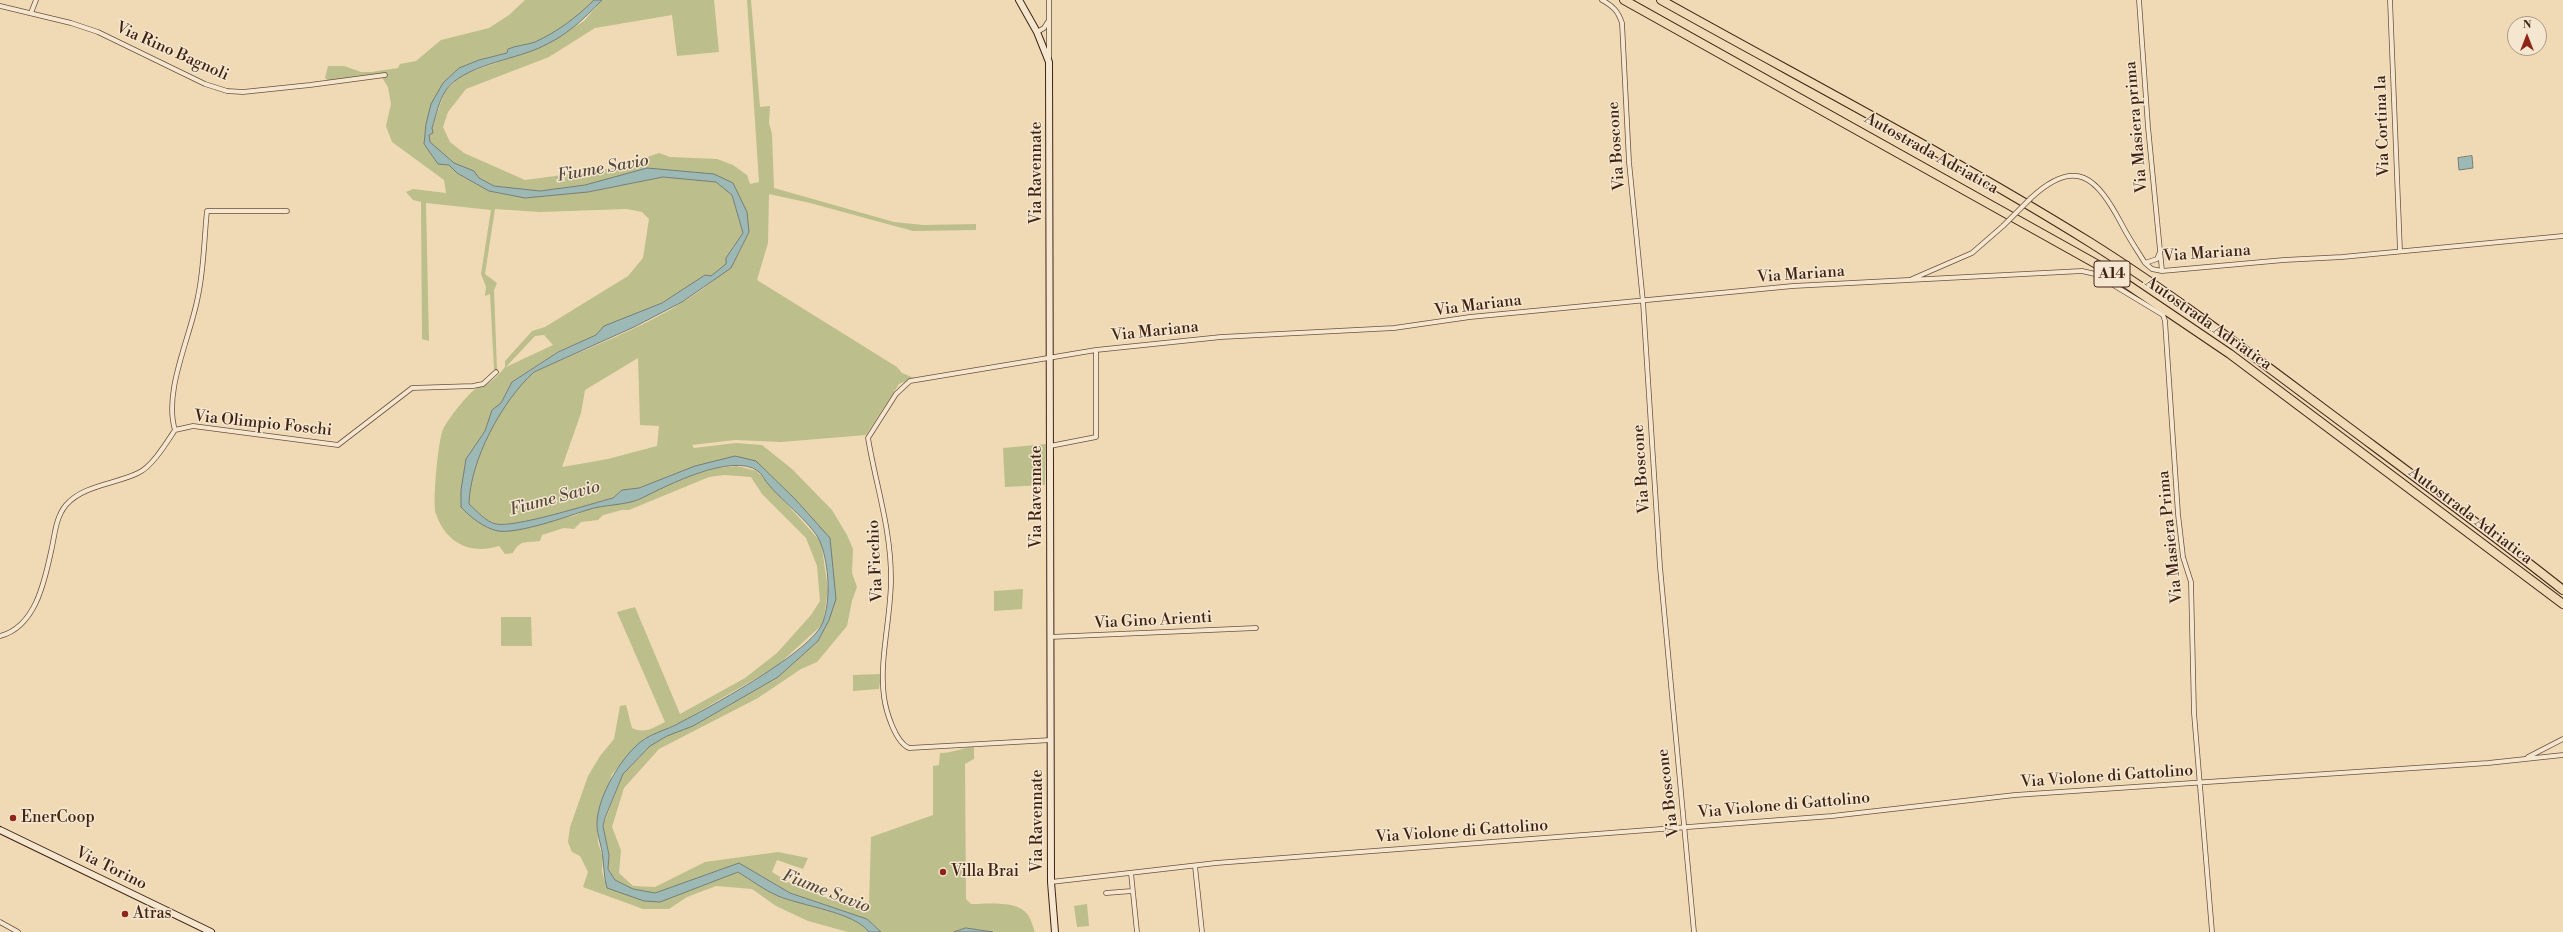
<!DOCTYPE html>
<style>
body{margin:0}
#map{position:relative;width:2563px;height:932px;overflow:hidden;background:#f0dab5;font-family:"Libre Bodoni",serif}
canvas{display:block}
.north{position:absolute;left:2507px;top:16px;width:40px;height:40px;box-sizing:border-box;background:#f5e7cf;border:1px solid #ad9885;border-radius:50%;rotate:0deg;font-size:11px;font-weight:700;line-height:16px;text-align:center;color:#402215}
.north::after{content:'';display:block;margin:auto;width:14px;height:18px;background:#8f2418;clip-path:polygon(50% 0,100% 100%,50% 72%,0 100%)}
</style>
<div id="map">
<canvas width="2563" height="932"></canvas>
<div class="north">N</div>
</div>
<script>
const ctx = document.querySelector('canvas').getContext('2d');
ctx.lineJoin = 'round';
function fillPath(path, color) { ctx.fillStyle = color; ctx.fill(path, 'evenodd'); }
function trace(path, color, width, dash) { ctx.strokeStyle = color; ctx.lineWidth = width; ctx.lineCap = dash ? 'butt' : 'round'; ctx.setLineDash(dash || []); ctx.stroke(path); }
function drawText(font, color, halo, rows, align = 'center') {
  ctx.font = font + ' "Libre Bodoni",serif'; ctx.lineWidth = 3; ctx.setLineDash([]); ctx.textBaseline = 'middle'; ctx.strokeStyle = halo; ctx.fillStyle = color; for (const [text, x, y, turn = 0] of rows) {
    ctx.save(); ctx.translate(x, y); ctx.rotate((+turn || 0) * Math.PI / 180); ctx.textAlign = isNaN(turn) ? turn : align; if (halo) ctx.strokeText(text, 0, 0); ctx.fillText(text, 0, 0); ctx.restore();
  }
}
fillPath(new Path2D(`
 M525,0H594C578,16 555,37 532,43C524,45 517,45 508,49L507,53L479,60L459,68L443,83L424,144L438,164L449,165L457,173L489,191L525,198L588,192L663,177L716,182L732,195L743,233L728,255L727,264L711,276L705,275L662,303L605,326L596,335L557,352L512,382L501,403L492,410L485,431L466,459L461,507L489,528L557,520L576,515L588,509L641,499L652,491L693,475L717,468L737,466L757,471L821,542L828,589L823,624L777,666L681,722L644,739L612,774L597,821L598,843L603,857L602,872L607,888L659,902L738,872C751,880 764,890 778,896C802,906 854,912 869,932H848L808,921L776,906L752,889L716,886L687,897L669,909H643L583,887L588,872L580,856L572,852L568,842L570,827L588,776L600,756L614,739L620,706L626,705L632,728C645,734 653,728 665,722L617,612L635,607L680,714L745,678L777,653L811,615L820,601L817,566L806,538L762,494L751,477L724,475L709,477L629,510H622L603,515L598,520L581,522L574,529L564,528L542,535L540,541C527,543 520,539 513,553L505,554L499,546C470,555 446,543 436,514C432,503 438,445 442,432C445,422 469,392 478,387C481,385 484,385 487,384C494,380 500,373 505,367V361L532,331L545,327L628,276L643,258L649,219L642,212L627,209L540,212L495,209L485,274L497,283L494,290L497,370L494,369L490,294L485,296L486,287L481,274L491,210L426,203L429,341L422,339L421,202L413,200L406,192L413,189L446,193L444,180L392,142L386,126L391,104L388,87L381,76L332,84L325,78L328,66H344L361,72H371L398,68L400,64L416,61L441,40L489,28L509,15ZM544,335L553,345L506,367L535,336Z
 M602,0H714L719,52L677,56L672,15L595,28L549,57L466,89L448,112L443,127L450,142L464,153L525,180L615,168L659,153L670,157L717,159L733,165L747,175L750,184L759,182L747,0H751L760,107L770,106L769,123L772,134L774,188L894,222L923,225L976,224V230L913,231L810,203L769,194L768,243L757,280L897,367L902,373L914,378L899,384L866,435L781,442L735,440L692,445L694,448L736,443L762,445L792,469L832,510L847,535L853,549L852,573L857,587L852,601L847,626L817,662L801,669L758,698L659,749L624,788L612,827L621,850L619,873L633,886L655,887L705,862L778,852L808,858L803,869L777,860L772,872L797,887L858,909L869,904L871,837L933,815V766L939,765L940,753C953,753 961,748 974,747V759L965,764L966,899L971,904C987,904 1018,900 1028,915C1031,919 1033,927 1035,932H993L966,928L954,932H881L867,919L790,893L739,863L655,893L633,889L615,880L608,868L609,855L603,826L623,774L650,746L667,736L693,726L778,677L818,641L829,620L832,577L830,539L795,499L756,461L695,466L639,488L622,490L613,498C590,504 515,528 496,524C486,522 477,511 469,504C470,460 501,401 534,372C596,344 691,312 735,259C741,252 744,240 749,232L733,183L647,168L586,185L540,191L494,186L479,178L474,171L454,163L430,142L429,135L433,133L432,128L445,91L462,75L541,47L584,21ZM638,358L640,425L659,426L657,446L608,459L562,467L581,413L585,390Z
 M1046,444L1045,485L1005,487L1003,448Z
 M1023,589L1022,609L994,611V591Z
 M501,617H531L532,646H501Z
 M881,674L879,689L853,691V675Z
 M1087,904L1089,926L1077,927L1074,906Z`), '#bcbe8b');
const water = new Path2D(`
 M594,0H602C582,21 566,36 539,48C512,60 463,66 446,90C439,100 436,116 432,128L433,133L429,135L430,142L454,163L474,171L479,178L494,186L540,191L585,185L647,168L714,174L733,183L747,212L749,232L731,268L682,302L634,327L534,372C502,401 470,460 469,504C477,511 486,522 496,524C515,528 590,504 613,498L622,490L639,488L695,466L735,456L756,461L795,499L830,538L836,599L829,620L818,641L778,677L693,726L667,736L650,746L623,774L605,818L603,826L609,855L608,869L615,880L633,889L655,893L739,863L790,893L867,919L881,932H869C854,912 802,906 778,896C764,890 751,880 738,872L660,902L644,901L607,888C604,877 604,869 603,858C602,846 597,836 597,824C597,799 618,763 635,747C648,733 666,731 681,722C710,707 813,651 823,622C831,599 829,566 821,544C816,527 781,500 769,485C765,481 762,474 758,471C732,452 666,486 642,498C626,506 604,504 587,510C566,517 518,534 498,531C484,528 470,517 461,507V490L466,459L485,431L492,410L501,403L512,382L558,352L596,335L604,326L662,303L705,275L711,276L726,264V258L743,233L732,195L716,182L663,177L588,192L525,198L489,191L457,173L449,165L438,164L424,144L426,124L431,104L443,83L459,68L479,60L507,53L508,49C517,45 527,45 535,42C557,32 577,17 594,0Z
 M2472,156L2473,168L2459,170L2458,158Z
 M966,928L993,932H954Z`);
fillPath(water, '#9cb9b6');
trace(water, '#777d76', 1);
const street = new Path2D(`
 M1602,0C1613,6 1618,11 1622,23L1629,162L1643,302L1660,567L1694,932
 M2139,0L2148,127L2162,271
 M2390,0L2400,251
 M0,6L71,23L98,32L205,84L227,91L243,92L310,85L385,75
 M31,13L36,0
 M1037,32L1044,28L1049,20
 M1049,60V0
 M2031,198C2076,156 2097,178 2121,223C2128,237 2137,250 2145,263L2152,269L2162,271L2284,260L2342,257L2563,236
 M2145,263L2157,259L2160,252
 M1912,279L1972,253L2003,226
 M175,430C163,391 191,336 198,296C204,269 204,239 207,211H287
 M1050,446L1096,437V350
 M0,636C36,627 45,580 52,547C55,533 56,517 66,505C83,485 116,484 138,473C152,467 167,442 175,430L193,426L338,445L412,388L473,386L483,384L496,372
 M1050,637L1256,628
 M1051,740L909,748C895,742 886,711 884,697C879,659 891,618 891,579C891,528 876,486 868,438L896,394L910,381L1096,350L1221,337L1394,328L1470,317L1793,286L2082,271L2095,274L2163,315L2165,321L2178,514L2183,557L2191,582L2194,713L2212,932
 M2528,757L2563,739
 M1195,866L1202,932
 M1131,873L1137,932
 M1051,882L1216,863L1832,816L2015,795L2488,763L2563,755
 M1106,893L1132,891
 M0,922L18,932`);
const secondary = new Path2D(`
 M1019,0L1037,32L1049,62L1051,882L1055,932
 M0,830L211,932`);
const highway = new Path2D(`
 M1624,0L2100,266L2230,354L2563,604
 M1661,0C1804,80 1951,156 2091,243C2167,291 2240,346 2312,400C2396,463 2481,525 2563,590`);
trace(street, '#6c503d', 5.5);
trace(secondary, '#402215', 8);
trace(highway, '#402215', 10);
trace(street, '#f5e7cf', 4);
trace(secondary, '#f5e7cf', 6);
trace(highway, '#f0dab5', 8);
const streetBridge = new Path2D(`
 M2003,226L2031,198`);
trace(streetBridge, '#6c503d', 5.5, []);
trace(streetBridge, '#f5e7cf', 4);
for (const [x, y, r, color] of [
 [13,818,4,"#8f2418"],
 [943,872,4,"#8f2418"],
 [125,914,4,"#8f2418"]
]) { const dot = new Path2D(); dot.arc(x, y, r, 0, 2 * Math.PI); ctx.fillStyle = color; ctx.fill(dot); trace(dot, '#f5e7cf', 1.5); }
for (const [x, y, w] of [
 [2112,274,36]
]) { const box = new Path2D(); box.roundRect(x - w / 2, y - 13, w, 26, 3); ctx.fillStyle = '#f5e7cf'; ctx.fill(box); trace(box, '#402215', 1); }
drawText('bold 15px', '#402215', null, [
 ["A14",2112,274]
]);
drawText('16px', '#402215', '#f5e7cf', [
 ["Via Rino Bagnoli",172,52,24],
 ["Via Cortina 1a",2383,126,-92],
 ["Via Masiera prima",2137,127,-95],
 ["Via Boscone",1617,146,-94],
 ["Autostrada Adriatica",1931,154,29],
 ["Via Ravennate",1037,173,-90],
 ["Via Mariana",2207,254,-4],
 ["Via Mariana",1801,275,-4],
 ["Via Mariana",1478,306,-7],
 ["Autostrada Adriatica",2208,324,35],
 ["Via Mariana",1155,332,-6],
 ["Via Olimpio Foschi",263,424,6],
 ["Via Boscone",1642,469,-94],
 ["Via Ravennate",1037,497,-90],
 ["Autostrada Adriatica",2470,516,37],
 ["Via Masiera Prima",2171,537,-96],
 ["Via Ficchio",876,561,-93],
 ["Via Gino Arienti",1153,621,-3],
 ["Via Violone di Gattolino",2107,777,-4],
 ["Via Boscone",1669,793,-97],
 ["Via Violone di Gattolino",1784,806,-5],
 ["Via Ravennate",1038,821,-90],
 ["Via Violone di Gattolino",1462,832,-4],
 ["Via Torino",111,869,26]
]);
drawText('16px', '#402215', '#f5e7cf', [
 ["EnerCoop",21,818],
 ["Villa Brai",951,872],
 ["Atras",133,914]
], 'left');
drawText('italic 17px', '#57483d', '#f5e7cf', [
 ["Fiume Savio",603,169,-10],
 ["Fiume Savio",555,499,-15],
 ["Fiume Savio",826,892,21]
]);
</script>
